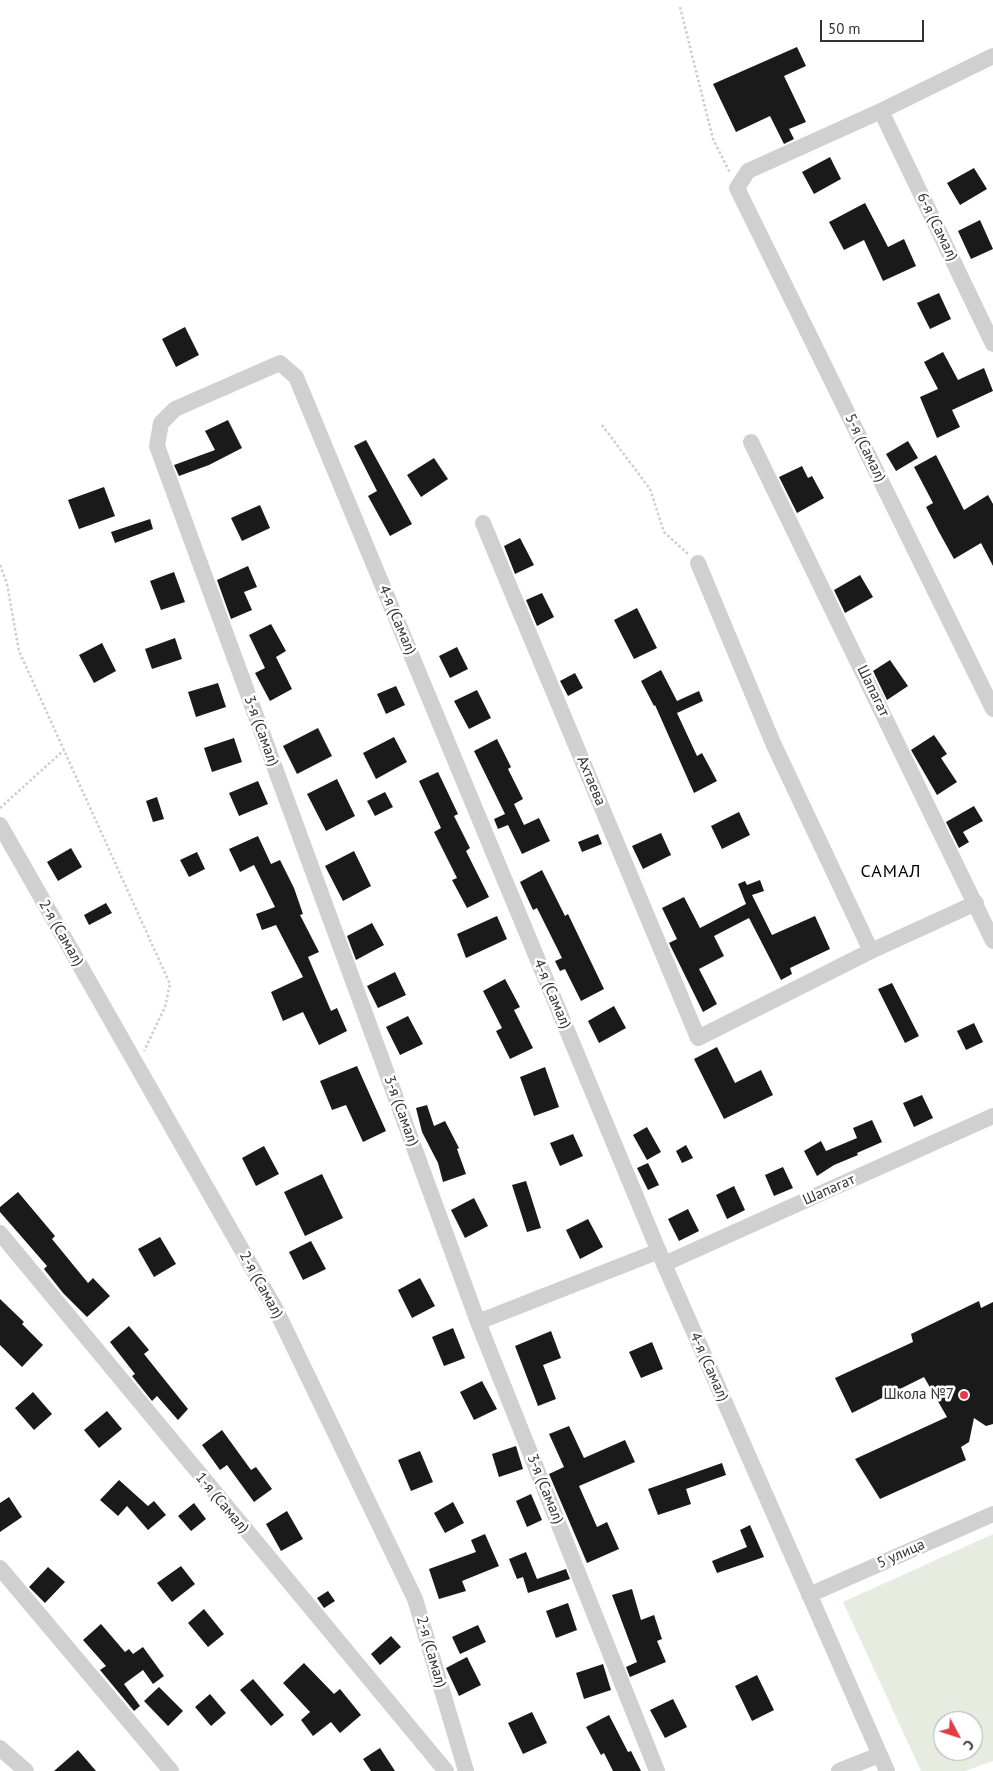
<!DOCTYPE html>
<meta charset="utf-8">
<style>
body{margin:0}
#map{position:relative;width:993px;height:1771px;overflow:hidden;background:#fff;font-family:"PT Sans",sans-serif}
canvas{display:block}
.north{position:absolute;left:933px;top:1711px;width:50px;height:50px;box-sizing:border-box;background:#fff;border:1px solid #adadad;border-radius:50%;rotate:130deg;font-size:14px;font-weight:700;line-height:20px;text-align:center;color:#333}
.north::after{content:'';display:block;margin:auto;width:18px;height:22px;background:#e63946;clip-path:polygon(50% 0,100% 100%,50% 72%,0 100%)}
.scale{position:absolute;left:820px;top:20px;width:104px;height:22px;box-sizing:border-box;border:2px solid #333;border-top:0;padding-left:6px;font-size:15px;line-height:18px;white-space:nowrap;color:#333;-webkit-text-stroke:4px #fff;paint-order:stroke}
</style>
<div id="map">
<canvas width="993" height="1771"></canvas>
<div class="north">С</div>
<div class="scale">50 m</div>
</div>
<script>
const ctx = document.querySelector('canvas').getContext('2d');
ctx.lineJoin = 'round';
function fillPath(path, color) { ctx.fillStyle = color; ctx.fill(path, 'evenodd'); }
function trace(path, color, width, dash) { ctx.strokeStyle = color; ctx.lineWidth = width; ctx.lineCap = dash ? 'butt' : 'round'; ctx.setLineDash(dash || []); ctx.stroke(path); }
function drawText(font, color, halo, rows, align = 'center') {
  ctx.font = font + ' "PT Sans",sans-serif'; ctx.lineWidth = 5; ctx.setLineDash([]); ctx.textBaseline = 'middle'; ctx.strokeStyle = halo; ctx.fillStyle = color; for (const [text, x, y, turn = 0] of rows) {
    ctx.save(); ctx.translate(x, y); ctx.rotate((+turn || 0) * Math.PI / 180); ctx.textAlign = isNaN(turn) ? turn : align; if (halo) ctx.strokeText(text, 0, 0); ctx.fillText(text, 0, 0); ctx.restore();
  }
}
fillPath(new Path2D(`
 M993,1534V1761L965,1771H921L843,1602ZM943,1721H973V1751H943Z`), '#e6ecdf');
fillPath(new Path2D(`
 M797,47L806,66L784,76L806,122L789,129L794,139L784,144L770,116L736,132L713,84Z
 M830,157L841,179L814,194L802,172Z
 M974,168L987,189L960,205L947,183Z
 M865,203L888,247L904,239L916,266L883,281L864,240L844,250L829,222Z
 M980,220L993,249L971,259L958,231Z
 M939,293L951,319L930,329L917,303Z
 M185,327L199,355L176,367L162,339Z
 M943,352L958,380L984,368L993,391L952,410L960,427L937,438L920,397L938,389L924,362Z
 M228,420L242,448L209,465L179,476L174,465L215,450L205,431Z
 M366,440L412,524L390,536L368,496L377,491L354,446Z
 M908,441L918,458L896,471L886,454Z
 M936,455L964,510L988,495L993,504V566L981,543L954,559L939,532L926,507L933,503L914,467Z
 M434,458L448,479L421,497L407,475Z
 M802,466L808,478L812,476L824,498L797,513L779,477Z
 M104,487L115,516L79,529L68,500Z
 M260,505L270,528L242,541L231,518Z
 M150,519L153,529L115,543L111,532Z
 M520,538L534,565L515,574L504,546Z
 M248,566L257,587L244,592L252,610L231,619L217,580Z
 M174,572L185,602L161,610L150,581Z
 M860,575L873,597L845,613L834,590Z
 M542,593L554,617L537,626L526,600Z
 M637,608L657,648L634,659L614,620Z
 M271,624L286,651L276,657L292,689L270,701L255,673L265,668L249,635Z
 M175,638L182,659L152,669L145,649Z
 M102,643L116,671L94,683L79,655Z
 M457,647L468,669L450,678L439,656Z
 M890,660L908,686L887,700L873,671Z
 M661,670L677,701L699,691L703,701L677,713L697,756L702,753L717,781L694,793L655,705L654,706L641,681Z
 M575,673L583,688L568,696L560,681Z
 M218,683L226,707L196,717L188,692Z
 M396,686L405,705L386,714L377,694Z
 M477,690L491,718L469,729L454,701Z
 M318,728L332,756L297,774L283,746Z
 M934,735L947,754L941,758L957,782L937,795L911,750Z
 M394,737L407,762L376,779L363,753Z
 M234,738L242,762L212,772L204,748Z
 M497,739L511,767L508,769L523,799L514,804L524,825L539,818L550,841L522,854L508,825L498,829L494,819L505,814L474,751Z
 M438,772L458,814L454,816L470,848L466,851L489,897L467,908L452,880L457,878L434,832L441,828L419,781Z
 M337,779L355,816L326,831L307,794Z
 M258,781L268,804L239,816L229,793Z
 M385,792L393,807L375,816L367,801Z
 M157,797L164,819L153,822L146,801Z
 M974,806L983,821L963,832L969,842L959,848L946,822Z
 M739,812L750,835L722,849L711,826Z
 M661,833L671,855L643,869L632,846Z
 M598,834L602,844L582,852L578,842Z
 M258,836L271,864L280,860L294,888L303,914L300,915L319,952L308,957L331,1011L337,1008L347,1031L319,1045L303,1012L283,1021L271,992L303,977L276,925L262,930L256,914L275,907L254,865L240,872L229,849Z
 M71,848L82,867L58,881L47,862Z
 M354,851L371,886L343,901L325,866Z
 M197,852L205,869L189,877L180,860Z
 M542,870L565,916L568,914L604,989L581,1001L565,969L560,971L555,961L562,958L537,908L533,910L520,882Z
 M760,880L764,891L752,895L772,935L815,916L830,949L790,968L792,974L781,980L749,918L714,936L724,956L699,969L717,1004L703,1012L669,943L677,939L662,908L684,897L700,928L746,904L738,884L745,881L747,885Z
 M106,903L112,913L89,925L84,915Z
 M497,916L507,939L466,958L457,934Z
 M372,923L384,945L356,960L347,936Z
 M395,972L406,995L378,1008L367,986Z
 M505,979L520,1007L514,1010L533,1048L510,1059L496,1031L502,1028L483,991Z
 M892,983L919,1036L905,1043L878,989Z
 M614,1006L626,1028L599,1043L588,1021Z
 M408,1016L423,1044L400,1055L386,1027Z
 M974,1023L983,1042L966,1050L957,1031Z
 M717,1047L735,1083L761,1070L773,1095L724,1119L694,1059Z
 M357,1066L386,1131L363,1142L346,1105L332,1110L320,1081Z
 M545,1067L559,1107L534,1116L520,1077Z
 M922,1095L933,1118L914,1127L903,1103Z
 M427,1105L434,1126L445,1121L459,1148L457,1149L466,1174L443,1182L438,1163L422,1132L416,1108Z
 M872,1120L882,1142L857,1153L858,1155L834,1165L817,1176L804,1151L821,1141L826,1151L857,1138L853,1128Z
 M647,1127L661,1152L647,1160L633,1135Z
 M573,1134L583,1156L560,1166L550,1143Z
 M686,1145L693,1158L682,1163L676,1151Z
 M264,1146L279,1174L256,1186L242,1158Z
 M648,1163L659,1185L648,1190L637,1168Z
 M783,1167L793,1188L774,1196L765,1175Z
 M322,1174L343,1218L305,1236L284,1192Z
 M526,1181L541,1228L527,1232L512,1185Z
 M734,1186L745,1210L727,1219L716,1195Z
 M18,1192L55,1236L52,1239L88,1283L93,1278L110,1296L87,1317L63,1293L44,1269L47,1266L0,1212V1207Z
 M474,1198L488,1226L465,1238L451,1210Z
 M688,1209L699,1231L679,1241L668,1219Z
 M588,1219L603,1247L580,1259L566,1230Z
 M160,1237L176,1264L154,1277L138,1249Z
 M311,1241L326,1269L303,1280L289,1252Z
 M420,1278L435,1306L412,1318L398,1290Z
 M0,1299L24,1322L22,1324L43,1345L22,1367L0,1345Z
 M979,1301L981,1308L993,1302V1424L986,1426L974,1418L969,1442L961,1447L966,1460L880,1499L855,1459L947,1417L924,1377L852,1413L835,1378L913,1342L911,1334Z
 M129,1326L149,1350L144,1354L188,1409L178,1420L157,1396L152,1401L132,1376L135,1374L110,1342Z
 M453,1328L465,1358L444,1366L432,1337Z
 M551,1331L561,1358L543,1365L556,1399L538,1406L515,1346Z
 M652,1342L663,1369L641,1378L629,1352Z
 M482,1381L497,1409L474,1420L460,1392Z
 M33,1392L52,1414L34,1430L15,1408Z
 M107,1411L122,1429L99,1448L84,1430Z
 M569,1426L584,1458L625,1440L635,1462L579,1486L597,1527L607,1522L619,1549L587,1563L549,1474L564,1467L549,1434Z
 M222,1430L251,1470L256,1467L272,1489L254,1502L227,1465L220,1470L202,1445Z
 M516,1446L523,1469L499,1477L492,1454Z
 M420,1451L433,1482L411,1491L398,1460Z
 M722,1463L726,1475L686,1489L691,1504L658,1515L648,1489Z
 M119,1480L148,1506L154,1501L166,1515L148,1530L127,1506L118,1516L100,1500Z
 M531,1494L542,1520L527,1527L516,1501Z
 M9,1497L22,1517L0,1532V1503Z
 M453,1502L464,1523L445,1533L434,1513Z
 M194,1503L206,1519L191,1531L178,1516Z
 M287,1511L303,1539L281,1551L266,1524Z
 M750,1525L764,1557L717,1573L712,1561L747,1547L740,1530Z
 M485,1534L499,1566L462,1581L466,1591L439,1599L429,1569L476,1552L471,1540Z
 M526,1552L537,1579L566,1569L570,1579L528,1593L523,1577L517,1579L509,1559Z
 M181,1566L195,1584L172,1602L157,1583Z
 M48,1567L65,1582L45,1603L29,1587Z
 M632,1589L641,1620L654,1615L662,1639L657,1641L666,1662L630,1677L626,1667L637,1662L612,1595Z
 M328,1591L335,1601L324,1608L317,1598Z
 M568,1603L577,1630L556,1638L546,1611Z
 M204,1609L224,1634L208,1647L188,1623Z
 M101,1624L125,1652L129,1649L133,1654L143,1647L164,1676L153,1684L143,1670L124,1684L140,1706L134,1711L100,1670L106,1666L83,1640Z
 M478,1625L486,1642L460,1654L452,1637Z
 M391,1636L401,1647L380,1665L371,1654Z
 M467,1657L481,1685L459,1696L446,1668Z
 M304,1663L334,1694L340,1689L361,1715L340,1733L331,1722L313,1736L301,1720L310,1712L283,1683Z
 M603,1664L611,1690L584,1699L576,1673Z
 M757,1675L774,1710L752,1721L735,1686Z
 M253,1679L284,1715L271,1726L240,1690Z
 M159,1687L183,1711L168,1726L144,1701Z
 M210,1694L226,1713L211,1726L195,1707Z
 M673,1699L687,1727L665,1738L650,1710Z
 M532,1712L547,1743L523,1754L508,1723Z
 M609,1715L628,1752L631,1751L641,1771H613L604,1753L601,1755L586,1727Z
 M380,1748L395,1771H371L363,1759Z
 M78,1750L96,1771H54Z`), '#1a1a1a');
trace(new Path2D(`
 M680,7L713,139L730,173
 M602,425L650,489L664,532L688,554
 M0,565L7,584L19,651L170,984L165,1007L144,1051
 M0,808L64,750`), '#cdcdcd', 2.5, [2.5, 2.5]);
trace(new Path2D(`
 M993,56L881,111L748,171L737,188L993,709
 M881,111L993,344
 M751,442L993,941
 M483,523L698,1038L871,951L976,903
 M698,563L773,743L871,951
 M0,825L275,1308L415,1599L466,1771
 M0,1233L446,1771
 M664,1264L993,1116
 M478,1322L659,1251
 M0,1568L171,1771
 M809,1595L993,1514
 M0,1748L26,1771
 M657,1771L478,1322L157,446L161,423L175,409L280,363L296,377L664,1264L887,1771
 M839,1771L879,1755`), '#d0d0d0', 16);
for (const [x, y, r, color] of [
 [964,1395,5,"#e63946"]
]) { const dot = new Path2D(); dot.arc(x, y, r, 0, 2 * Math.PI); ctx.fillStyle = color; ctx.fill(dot); trace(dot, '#fff', 2); }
drawText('15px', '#333', '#fff', [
 ["6-я (Самал)",937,227,64],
 ["5-я (Самал)",865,448,64],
 ["4-я (Самал)",397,620,67],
 ["Шапагат",873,691,64],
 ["3-я (Самал)",261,731,70],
 ["Ахтаева",591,781,67],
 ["2-я (Самал)",61,933,60],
 ["4-я (Самал)",552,994,67],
 ["3-я (Самал)",401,1111,70],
 ["Шапагат",829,1190,-24],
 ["2-я (Самал)",261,1285,61],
 ["4-я (Самал)",709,1367,66],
 ["3-я (Самал)",545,1489,68],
 ["1-я (Самал)",222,1503,50],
 ["5 улица",901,1554,-24],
 ["2-я (Самал)",431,1652,74]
]);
drawText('15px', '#333', '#fff', [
 ["Школа №7",954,1395]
], 'right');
ctx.letterSpacing = '1px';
drawText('18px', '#000', '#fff', [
 ["САМАЛ",891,872]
]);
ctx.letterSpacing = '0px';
</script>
